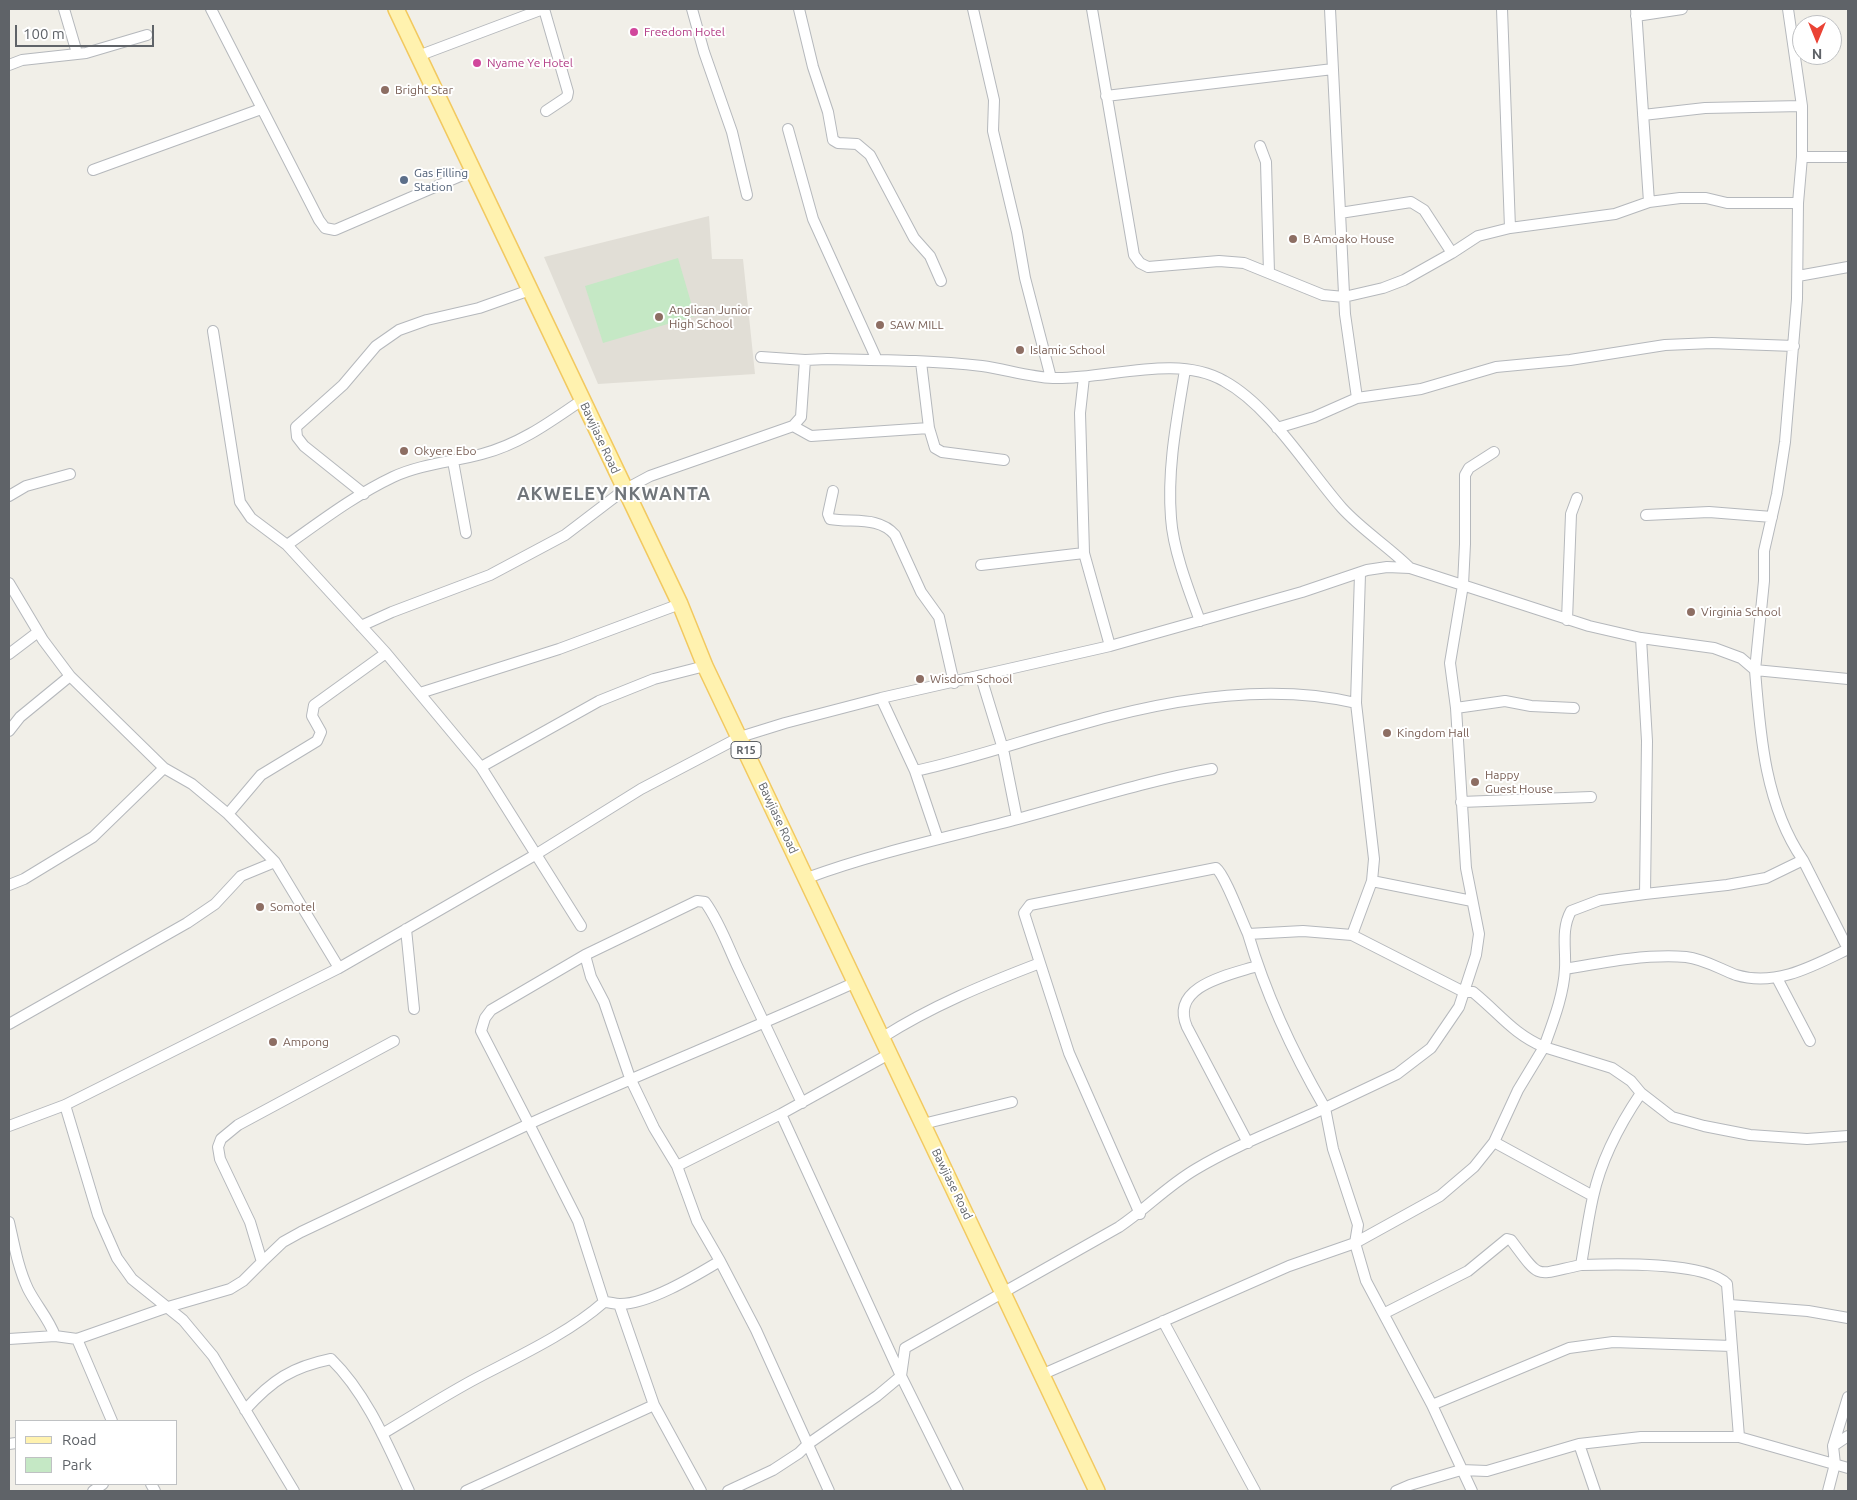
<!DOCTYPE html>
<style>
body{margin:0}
#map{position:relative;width:1857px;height:1500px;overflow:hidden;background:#f1efe8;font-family:Ubuntu,sans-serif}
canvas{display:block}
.frame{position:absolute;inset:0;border:10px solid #5f6368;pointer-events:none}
.legend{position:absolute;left:15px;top:1420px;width:162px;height:65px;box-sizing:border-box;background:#fff;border:1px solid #bfc1c3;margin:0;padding:6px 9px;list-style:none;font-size:15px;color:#5f6368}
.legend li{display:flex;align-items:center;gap:10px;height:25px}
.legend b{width:25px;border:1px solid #bfc1c3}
.north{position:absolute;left:1792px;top:15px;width:50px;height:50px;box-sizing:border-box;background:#fff;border:1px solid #bfc1c3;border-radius:50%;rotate:180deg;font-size:14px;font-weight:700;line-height:20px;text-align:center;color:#5f6368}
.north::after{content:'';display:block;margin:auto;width:18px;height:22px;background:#ea4335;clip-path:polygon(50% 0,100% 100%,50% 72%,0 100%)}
.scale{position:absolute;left:15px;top:25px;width:139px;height:22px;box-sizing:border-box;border:2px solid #5f6368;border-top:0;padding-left:6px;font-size:15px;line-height:18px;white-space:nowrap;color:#5f6368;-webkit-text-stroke:4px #fff;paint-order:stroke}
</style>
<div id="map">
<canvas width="1857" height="1500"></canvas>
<div class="frame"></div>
<ul class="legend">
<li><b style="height:6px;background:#fff2af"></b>Road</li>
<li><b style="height:14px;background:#c5e8c5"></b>Park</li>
</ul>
<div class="north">N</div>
<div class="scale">100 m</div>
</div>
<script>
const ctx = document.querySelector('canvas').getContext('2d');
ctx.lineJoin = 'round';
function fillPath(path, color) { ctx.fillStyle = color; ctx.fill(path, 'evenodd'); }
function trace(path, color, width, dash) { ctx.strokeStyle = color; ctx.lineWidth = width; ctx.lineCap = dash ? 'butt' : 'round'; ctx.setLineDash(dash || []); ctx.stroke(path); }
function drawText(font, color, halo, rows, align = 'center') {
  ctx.font = font + ' Ubuntu,sans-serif'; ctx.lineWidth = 4; ctx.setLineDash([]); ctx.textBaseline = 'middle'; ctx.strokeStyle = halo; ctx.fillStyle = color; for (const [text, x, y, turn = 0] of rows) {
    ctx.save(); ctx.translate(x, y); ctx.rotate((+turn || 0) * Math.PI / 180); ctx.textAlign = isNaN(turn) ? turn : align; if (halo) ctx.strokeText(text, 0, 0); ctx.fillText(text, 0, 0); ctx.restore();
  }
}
fillPath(new Path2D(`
 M709,216L712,259H743L755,374L598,384L544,257Z`), '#e1ded6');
fillPath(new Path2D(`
 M678,258L695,316L603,343L585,286Z`), '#c5e8c5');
const street = new Path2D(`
 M64,9L77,53
 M211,9L319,220L325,228L335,230L472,171
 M544,9L568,92L567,97L546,111
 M692,9L704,52L732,132L747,195
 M799,9L813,67L828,112L833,140L838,143L857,144L870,155L914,238L930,256L941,281
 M973,9L994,100L993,131L1017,232L1025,278L1051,378
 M1092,9L1134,255L1140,263L1148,267L1219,261L1244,263L1323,295L1344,297L1383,288L1404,280L1452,253L1478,236L1510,228L1502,9
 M1330,9L1345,314L1357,398
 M1636,9L1649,202
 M1636,16L1682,9
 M418,56L543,9
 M9,65L22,60L86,53L147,35
 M1106,96L1333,69
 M1643,115L1705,108L1802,106
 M788,129L813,219L877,360
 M1260,146L1266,162L1269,273
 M1802,157H1848
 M93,170L261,109
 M1340,213L1411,202L1424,210L1452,253
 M1510,228L1615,214L1649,202L1680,198H1706L1727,203H1798
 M1798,276L1848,267
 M213,331L240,502L251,518L287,545L386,653L481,767L581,926
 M761,357L805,360
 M921,362L929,428L935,448L942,452L1004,460
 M1185,370C1177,419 1167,468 1171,518C1173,550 1189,591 1200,621
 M1084,377L1080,413L1084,553L1110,646
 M793,426L811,436L929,428
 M1277,428L1314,417L1357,398L1421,389L1496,367L1570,360L1665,345L1712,343L1794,346
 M453,461L466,533
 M833,491L828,514L830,519C853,523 879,516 895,535L921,592L939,617L954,683
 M364,494L304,446L297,437L296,427L343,385L376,346L399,330L427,320L479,308L530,290
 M9,496L26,486L70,474
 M1646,515L1709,512L1772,517
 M287,545C321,521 355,495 393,477C421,464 452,462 482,454C520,444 550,422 582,400
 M981,565L1084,553
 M9,583L43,640L70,676L164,768L192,784L228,814L275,862L339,968
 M1567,620L1571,514L1577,498
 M361,626L392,612L490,575L565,535L624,490L650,476L793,426L801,417L805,360L827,359C878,360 930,360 982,366C1005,369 1029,377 1053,378C1106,380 1176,353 1224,381C1270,406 1307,468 1342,508C1362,530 1389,547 1410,568
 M1641,638L1647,741L1645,894L1600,900L1571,911C1561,929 1566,948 1565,968C1564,994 1553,1022 1544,1047L1612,1068L1631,1081L1641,1093L1672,1117L1704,1126L1750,1135L1807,1139L1848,1136
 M9,654L38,632
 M981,677L1003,749L1017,819
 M420,693L559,649L680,604
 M881,698L915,771C971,759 1024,740 1079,725C1165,700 1267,682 1356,703L1360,574
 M1456,708L1505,701L1531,706L1574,708
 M9,731L20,717L70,676
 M481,767L599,701L654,679L705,666
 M915,771L938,839
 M1461,802L1591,797
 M228,814L261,775L317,741L321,732L312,716L314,705L386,653
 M807,878C875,853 945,838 1014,820C1081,802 1145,781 1212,769
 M1372,881L1472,901
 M9,885L24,879L93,837L164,768
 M1645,894L1727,885L1766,878L1803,860C1765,805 1760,734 1755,670L1848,679
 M406,929L414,1009
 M1248,934C1266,995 1293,1053 1325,1108L1397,1074L1431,1048L1459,1007L1476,955L1479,934L1466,868L1456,708L1450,663L1463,585L1465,544V475L1469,468L1494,452
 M1352,935L1464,992H1473C1499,1013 1513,1034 1544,1047L1518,1090L1494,1142L1474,1167L1440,1196L1355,1243L1366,1281L1432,1405L1472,1491
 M585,955L591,977L604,1002L630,1078L654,1128L677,1166L781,1114L891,1053
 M1040,963L1069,1053L1140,1214
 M1565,969C1605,962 1646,954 1686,957C1704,959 1720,969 1736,975C1776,987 1813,966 1848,949L1803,860
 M1777,978L1810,1041
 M9,1024L187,923L215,904L241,876L275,862
 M883,1037C932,1006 985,984 1040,963L1024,913L1030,905L1216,868C1225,875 1241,919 1248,934L1303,931L1352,935L1372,881L1374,859L1356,703
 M1641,1093C1620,1124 1601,1160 1593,1197C1588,1219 1585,1242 1581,1265C1613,1264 1705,1261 1727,1284L1739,1437
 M802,1103C782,1060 761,1017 741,974C729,950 721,924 705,902L697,901L585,955L491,1010L485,1018L481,1031L529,1124C637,1075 748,1031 856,982
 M65,1105L98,1215L117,1258L132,1279L183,1320L213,1356L294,1491
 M781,1114L901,1376L958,1491
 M923,1124L1012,1102
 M9,1126L65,1105L339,968L535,855L641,789L740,737L785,723L881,698L1110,646L1302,592L1367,570L1387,567L1410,568L1589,626L1641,638L1714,648L1741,658L1755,670L1764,581V551L1777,494L1785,442L1797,299L1798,203L1802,157V106L1788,9
 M1494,1142L1593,1196
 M1248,1143L1187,1027C1169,986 1229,975 1257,966
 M9,1222C14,1244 18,1268 28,1289C36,1305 49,1319 55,1336
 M720,1261L756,1330L829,1491
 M262,1262L283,1242L301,1232L529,1124L578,1221L604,1302C569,1333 519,1356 477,1378C445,1395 414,1415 382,1434
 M604,1302C610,1302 614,1304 620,1304C649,1304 695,1276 720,1261L697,1221L677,1166
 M619,1304L654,1405L701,1491
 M1730,1305L1808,1311L1848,1318
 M1385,1313L1468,1271L1507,1239L1511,1240C1542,1281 1533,1275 1581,1265
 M1163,1321L1255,1491
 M9,1339L55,1336L77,1339L168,1307L230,1289L243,1281L262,1262L250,1222L220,1159L218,1147L221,1139L238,1125L394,1041
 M77,1339L112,1421
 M1432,1405L1569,1348L1613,1342L1732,1346
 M245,1410C272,1380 292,1367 331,1359C367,1394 388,1446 409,1491
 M9,1444L16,1443
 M1579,1444L1595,1491
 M1833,1446L1848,1397
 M151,1484L155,1491
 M93,1491L103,1484
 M466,1491L654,1405
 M728,1491L773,1470L799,1453L808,1444L877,1396L901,1376L905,1348L1119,1227C1146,1209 1167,1186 1196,1169C1236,1145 1282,1128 1325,1108L1333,1149L1358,1225L1355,1243L1289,1266L1041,1375
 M1396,1491L1410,1485L1461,1470L1487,1471L1579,1444L1641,1437H1739L1848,1468
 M1828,1491L1835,1464L1833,1446L1848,1436`);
const primary = new Path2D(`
 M396,9L680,604L705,666L1097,1491`);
trace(street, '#b5b8bc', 12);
trace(primary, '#f2c960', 18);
trace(street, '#fff', 10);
trace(primary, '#fff2af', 15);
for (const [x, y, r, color] of [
 [634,32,5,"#d1479c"],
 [477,63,5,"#d1479c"],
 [385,90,5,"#8d6e63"],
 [404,180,5,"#5c6f8a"],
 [1293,239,5,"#8d6e63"],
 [659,317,5,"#8d6e63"],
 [880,325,5,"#8d6e63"],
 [1020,350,5,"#8d6e63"],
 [404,451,5,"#8d6e63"],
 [1691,612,5,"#8d6e63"],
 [920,679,5,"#8d6e63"],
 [1387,733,5,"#8d6e63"],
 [1475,782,5,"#8d6e63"],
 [260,907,5,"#8d6e63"],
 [273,1042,5,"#8d6e63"]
]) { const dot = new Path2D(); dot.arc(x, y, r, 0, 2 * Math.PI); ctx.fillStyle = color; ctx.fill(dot); trace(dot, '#fff', 2); }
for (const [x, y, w] of [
 [746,750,30]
]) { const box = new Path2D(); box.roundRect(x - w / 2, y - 8.5, w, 17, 4); ctx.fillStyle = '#fff'; ctx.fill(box); trace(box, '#5f6368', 1); }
drawText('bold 11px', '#5f6368', null, [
 ["R15",746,750]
]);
drawText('12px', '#b23c85', '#fff', [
 ["Freedom Hotel",644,32],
 ["Nyame Ye Hotel",487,63]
], 'left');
drawText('12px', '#785e54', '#fff', [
 ["Bright Star",395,90],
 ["B Amoako House",1303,239],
 ["Anglican Junior",669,310],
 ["High School",669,324],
 ["SAW MILL",890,325],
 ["Islamic School",1030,350],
 ["Okyere Ebo",414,451],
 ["Virginia School",1701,612],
 ["Wisdom School",930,679],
 ["Kingdom Hall",1397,733],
 ["Happy",1485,775],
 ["Guest House",1485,789],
 ["Somotel",270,907],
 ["Ampong",283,1042]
], 'left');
drawText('12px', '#4e5e75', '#fff', [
 ["Gas Filling",414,173],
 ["Station",414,187]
], 'left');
drawText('12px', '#5f6368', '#fff', [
 ["Bawjiase Road",600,438,65],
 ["Bawjiase Road",778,818,65],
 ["Bawjiase Road",952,1184,64]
]);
ctx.letterSpacing = '1px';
drawText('bold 18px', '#70757a', '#fff', [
 ["AKWELEY NKWANTA",614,494]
]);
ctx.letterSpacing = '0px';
</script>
